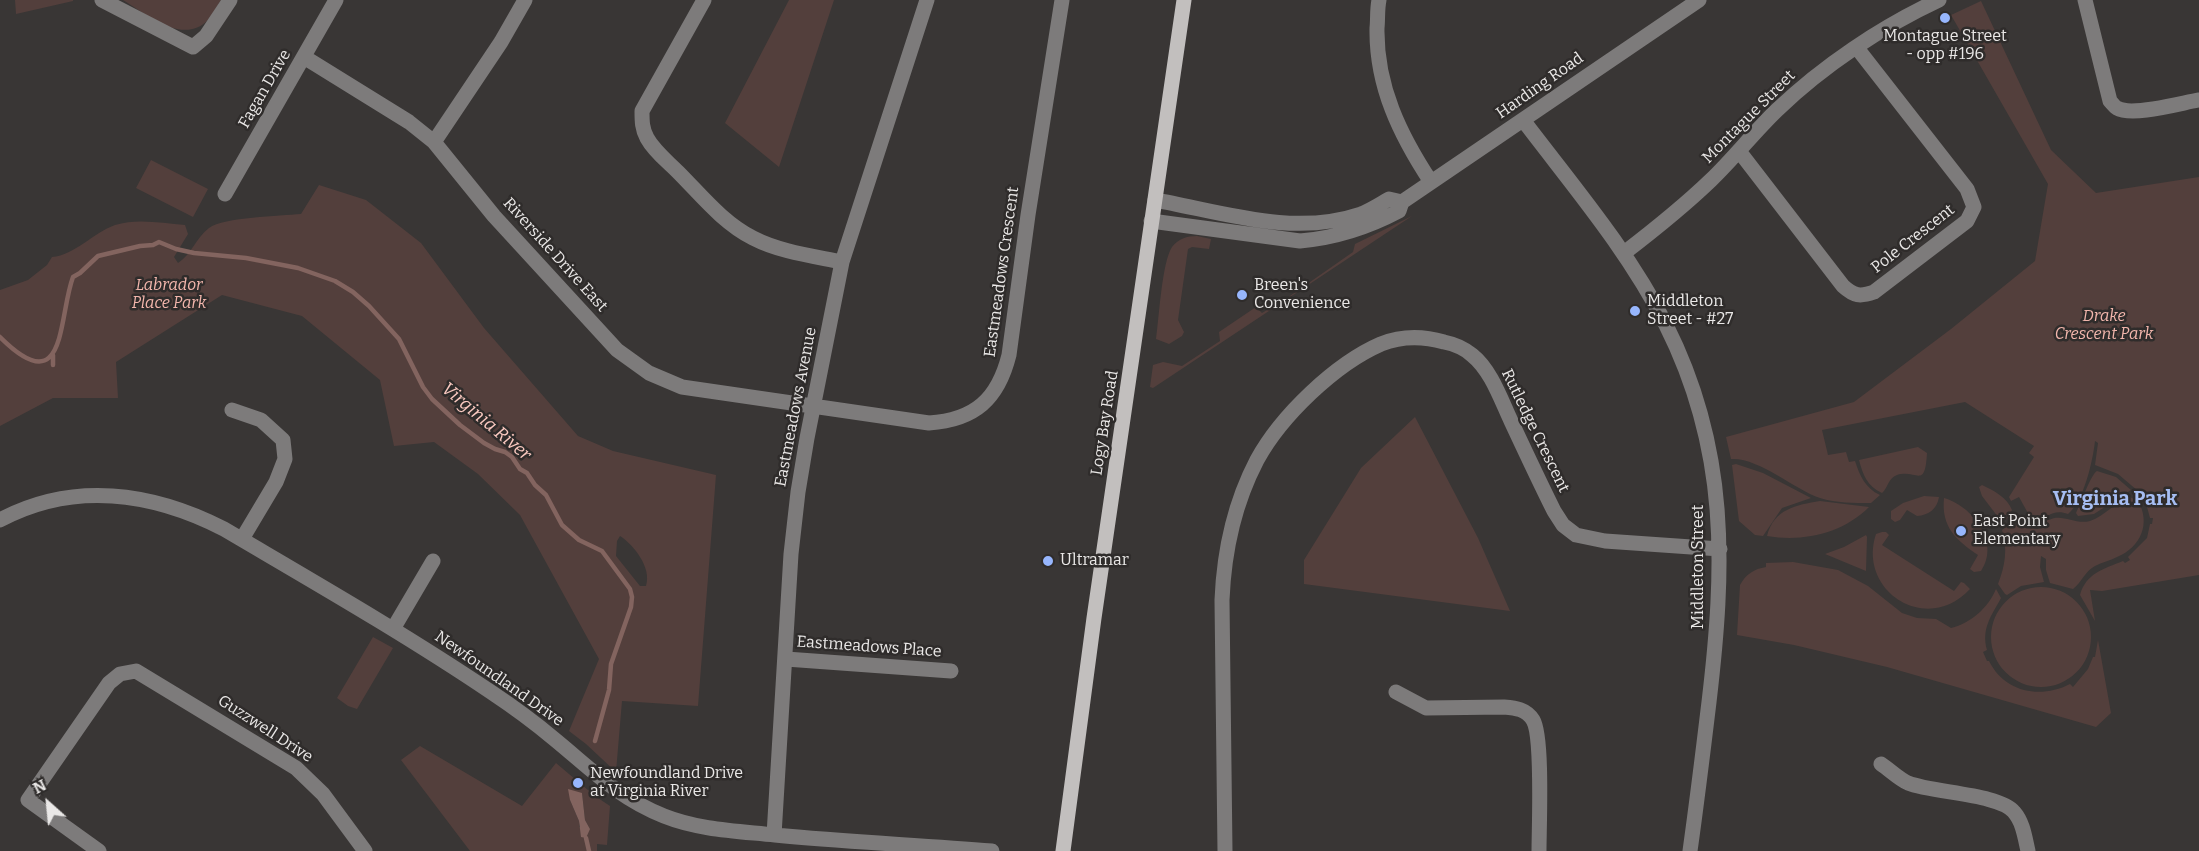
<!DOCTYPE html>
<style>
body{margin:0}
#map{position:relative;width:2199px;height:851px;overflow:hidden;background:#393635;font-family:Bitter,serif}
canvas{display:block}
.north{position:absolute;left:18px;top:773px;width:60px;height:60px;-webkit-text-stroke:4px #2f2c2b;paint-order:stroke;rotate:333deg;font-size:16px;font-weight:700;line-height:24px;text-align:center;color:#eae8e7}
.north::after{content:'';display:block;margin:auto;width:21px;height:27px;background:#eae8e7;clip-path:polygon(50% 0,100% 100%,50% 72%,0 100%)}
</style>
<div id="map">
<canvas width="2199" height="851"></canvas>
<div class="north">N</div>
</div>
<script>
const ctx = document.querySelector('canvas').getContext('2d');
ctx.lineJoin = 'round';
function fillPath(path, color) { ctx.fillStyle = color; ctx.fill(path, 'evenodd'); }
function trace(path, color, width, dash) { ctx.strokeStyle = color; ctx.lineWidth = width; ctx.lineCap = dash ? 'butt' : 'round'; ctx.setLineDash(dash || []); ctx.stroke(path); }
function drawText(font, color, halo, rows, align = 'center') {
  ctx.font = font + ' Bitter,serif'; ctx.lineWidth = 5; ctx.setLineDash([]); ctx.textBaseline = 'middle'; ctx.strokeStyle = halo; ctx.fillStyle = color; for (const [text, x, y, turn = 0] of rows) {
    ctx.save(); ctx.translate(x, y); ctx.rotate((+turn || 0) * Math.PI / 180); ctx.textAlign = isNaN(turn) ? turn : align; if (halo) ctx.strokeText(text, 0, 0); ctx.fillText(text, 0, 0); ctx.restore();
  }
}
fillPath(new Path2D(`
 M15,0H73V1L16,14Z
 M123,0H221C217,6 213,14 208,20C183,46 146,14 123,0Z
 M789,0H834L779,167L725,123Z
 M1981,1L2051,150L2096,193L2199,177V575L2102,591L2090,590L2095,621L2080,595C2086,573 2104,569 2123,561L2125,563L2130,560L2128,557L2147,538L2150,524H2152L2153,518H2150L2147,507L2142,499L2158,498L2154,492L2138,491L2118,474L2095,465L2098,443L2095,441C2093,460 2084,501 2068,514C2055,509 2046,515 2039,525L2017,522L2029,515L2019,497L2011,501L2009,497L2034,457L2029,453L2034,446L1965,402L1822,430L1828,455L1846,452L1849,462L1855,461C1860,476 1865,488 1880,495L1871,503C1854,503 1836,503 1820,498C1794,489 1758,457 1731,459L1726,437L1854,402L1951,329L2035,261L2048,184L1951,15Z
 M151,160L208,189L193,217L136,188Z
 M319,185L366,200L421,243L484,328L578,436L613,451L716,475L698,706L622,701L616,772L586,744L569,731L599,659L520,515L478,474L434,442L394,446L380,380L302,316L222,295L116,362L118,398H53L0,426V290L28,280L47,265L52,257C75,255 93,233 115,225C137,218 162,223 185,225L188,234L174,257L178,263C191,255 196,238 209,228C224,217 280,216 301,214ZM620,536C634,545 652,568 646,586H640L616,556L617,541Z
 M1412,216L1153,388L1150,387L1153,365L1163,362L1182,366L1220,341L1219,332L1256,307L1262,313L1290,296L1353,252L1355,244Z
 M1197,236L1211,239L1209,249L1192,247L1188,249L1178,320L1184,332L1182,336L1169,344L1156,339C1159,318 1162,262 1172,247C1178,239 1187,236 1197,236Z
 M1415,417L1478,538L1510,611L1304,584V560L1361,468Z
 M1918,447L1927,453C1925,490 1917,469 1897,475C1888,478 1888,488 1882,493C1867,486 1863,475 1859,460Z
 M1736,464L1763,473L1811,498L1782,508L1763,536L1755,535L1739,521L1732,465Z
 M2097,471L2116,477L2131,490L2094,514L2078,516L2076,513C2081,503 2091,474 2097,471Z
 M1982,485C1994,491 2007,497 2012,510L2007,519L2002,520L1998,517L1982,496L1979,487Z
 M1924,496L1939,497C1937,509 1929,515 1917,516L1907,510L1900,520L1895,522L1891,519V511L1903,503Z
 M2130,497L2138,501C2151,523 2141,547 2117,557C2110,561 2102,562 2095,566C2085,571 2082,582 2073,589L2050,583L2046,570V559L2041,556L2040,567L2044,582L2021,586L2007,595L2005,594L1998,584C2005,566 2008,549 2002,530C2011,521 2026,527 2038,529L2046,519L2049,520C2062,513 2075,525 2090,521C2105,516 2116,501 2130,497Z
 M1944,498C1972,506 2001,542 1981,571L1974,572L1970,569L1978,555C1956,540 1941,527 1944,498Z
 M1820,501L1869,507C1842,534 1803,542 1767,536C1774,509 1796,505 1820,501Z
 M1882,532H1886L1889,535L1882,545L1954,591L1961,582L1964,583L1970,589C1927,636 1857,591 1876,534Z
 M1866,535L1867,537L1866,571L1825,554L1844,547Z
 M1793,562L1838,570L1868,586L1902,613L1917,618L1936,619L1951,628C1971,623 1988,608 1996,589L2001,598C1992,615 1981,628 1987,650L1983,652L1987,661H1989C2005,693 2041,699 2070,684L2073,687L2088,669L2093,657H2095L2098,640L2111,713L2096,727L1887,667L1794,645L1737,635L1740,585C1746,574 1754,569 1766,567V563Z
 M1991 637a50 50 0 1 1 100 0a50 50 0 1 1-100 0Z
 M373,637L393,648L357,709L348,706L337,698Z
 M420,746L522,806L556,763L595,796L610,806L607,845L597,844V851H470L401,760ZM582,793L585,820L590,829L579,827V821L570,800Z`), '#533f3c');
fillPath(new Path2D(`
 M568,789L582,793L585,820L590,829L586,838L581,837L579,821L570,800Z`), '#83645f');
trace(new Path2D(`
 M0,337C67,404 58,317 73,277L80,273L98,256L140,246L153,245L159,242L176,249L194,253L246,258L298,268L335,281L353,292L369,306L399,339L423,387L432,399L460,425L484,443L495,449L505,452L512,457L520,469L527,473L535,485L546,495L562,525L579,540L602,551L630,589L632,597L631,607L611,664L609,690L595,741
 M53,365V355
 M586,838L589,851`), '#83645f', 4.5);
trace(new Path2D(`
 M102,0L193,47L206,36L230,0
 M704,0L642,111C642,121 642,129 647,138C654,151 667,161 678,172C701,195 723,223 753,238C780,252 813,256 842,262
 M1379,0C1377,9 1378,19 1377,28C1376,86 1400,135 1431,182
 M2085,0L2110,101C2112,103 2115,107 2117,108C2132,117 2181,103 2199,100
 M304,57L409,122L434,142L494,216L617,350L649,373L682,387L929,423C975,420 998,399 1009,355L1028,215L1062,0
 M1523,120C1573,186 1628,250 1666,325C1729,450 1725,567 1709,702C1703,752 1697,801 1690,851
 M434,142L501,42L525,0
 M1739,151L1843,286C1854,296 1860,297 1874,292L1967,221L1974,207L1967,189L1857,48
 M225,194L336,0
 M1155,200C1222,212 1293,237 1361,214C1371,210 1380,204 1389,199L1402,202
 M1151,221L1300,241C1336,238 1367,228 1399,211L1402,202L1699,0
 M1624,253C1654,230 1684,206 1711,180C1734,158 1754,132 1777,110C1823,66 1881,27 1939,0
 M232,410L261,420L283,440L285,459L276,482L242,539
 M0,520C73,481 152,492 224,529C314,582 405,634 491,692C512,706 534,722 553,738C590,768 618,798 664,816C699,830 737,831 775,835C847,842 920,845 992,851
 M393,629L433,561
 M786,659L951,671
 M1396,692L1426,708L1504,707C1516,708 1526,709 1533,720C1543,736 1539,827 1539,851
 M1881,764C1890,770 1899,779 1908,783C1933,793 2000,794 2014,812C2023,822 2025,838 2028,851
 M774,835L791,554L798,492L807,438L842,262L927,0
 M99,851L28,800L109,683L120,674L136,671L296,768L323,794L365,851
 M1225,851L1222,600C1224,551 1234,504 1257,460C1281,416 1335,364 1381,344C1401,336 1423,336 1444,342C1454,344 1464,348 1472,355C1491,370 1501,400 1511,421C1525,451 1539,481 1554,511L1563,525L1576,535L1605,541L1720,549`), '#7d7b7b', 15);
trace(new Path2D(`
 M1063,851L1094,618L1184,0`), '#c2bfbe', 15);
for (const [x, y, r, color] of [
 [1945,18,6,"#97b6fd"],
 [1242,295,6,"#97b6fd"],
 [1635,311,6,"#97b6fd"],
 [1961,531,6,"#97b6fd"],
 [1048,561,6,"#97b6fd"],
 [578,783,6,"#97b6fd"]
]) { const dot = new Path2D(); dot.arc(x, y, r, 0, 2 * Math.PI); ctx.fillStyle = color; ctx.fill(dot); trace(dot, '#2f2c2b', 2); }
drawText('16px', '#eae8e7', '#2f2c2b', [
 ["Montague Street",1945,37,"center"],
 ["- opp #196",1945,55,"center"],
 ["Breen's",1254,286],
 ["Convenience",1254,304],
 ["Middleton",1647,302],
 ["Street - #27",1647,320],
 ["East Point",1973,522],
 ["Elementary",1973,540],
 ["Ultramar",1060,561],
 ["Newfoundland Drive",590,774],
 ["at Virginia River",590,792]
], 'left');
drawText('16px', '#eae8e7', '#2f2c2b', [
 ["Harding Road",1540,86,-35],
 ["Fagan Drive",265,89,-60],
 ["Montague Street",1749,117,-45],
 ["Pole Crescent",1913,239,-38],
 ["Riverside Drive East",555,255,48],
 ["Eastmeadows Crescent",1002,272,-82],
 ["Eastmeadows Avenue",796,407,-79],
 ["Logy Bay Road",1105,423,-81],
 ["Rutledge Crescent",1535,431,64],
 ["Middleton Street",1699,567,-90],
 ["Eastmeadows Place",869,647,4],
 ["Newfoundland Drive",499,679,35],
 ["Guzzwell Drive",265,729,33]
]);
drawText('italic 16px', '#f2b6ac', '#2f2c2b', [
 ["Labrador",169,286],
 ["Place Park",169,304],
 ["Drake",2104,317],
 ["Crescent Park",2104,335]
]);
drawText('italic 18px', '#fbcac1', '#2f2c2b', [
 ["Virginia River",486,422,40]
]);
drawText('bold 20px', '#a6bef3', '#2f2c2b', [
 ["Virginia Park",2115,499]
]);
</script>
